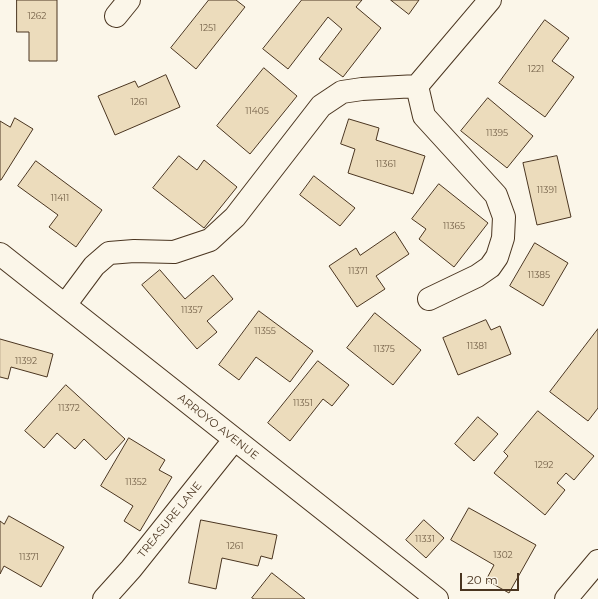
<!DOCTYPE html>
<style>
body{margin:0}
#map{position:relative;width:598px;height:599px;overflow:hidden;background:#fbf6e9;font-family:Montserrat,sans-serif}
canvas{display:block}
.scale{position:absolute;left:460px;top:573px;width:59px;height:18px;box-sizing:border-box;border:2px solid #4a3520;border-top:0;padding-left:5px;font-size:12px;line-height:14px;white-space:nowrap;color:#4a3520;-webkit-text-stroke:3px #fbf6e9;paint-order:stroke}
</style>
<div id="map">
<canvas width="598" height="599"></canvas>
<div class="scale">20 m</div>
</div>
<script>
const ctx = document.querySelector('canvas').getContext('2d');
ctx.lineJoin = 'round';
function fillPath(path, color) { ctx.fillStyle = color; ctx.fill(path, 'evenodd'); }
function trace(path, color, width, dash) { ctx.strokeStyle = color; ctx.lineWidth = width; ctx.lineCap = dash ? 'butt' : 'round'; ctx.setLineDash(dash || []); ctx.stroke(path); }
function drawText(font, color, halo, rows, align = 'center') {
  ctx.font = font + ' Montserrat,sans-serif'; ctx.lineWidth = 3; ctx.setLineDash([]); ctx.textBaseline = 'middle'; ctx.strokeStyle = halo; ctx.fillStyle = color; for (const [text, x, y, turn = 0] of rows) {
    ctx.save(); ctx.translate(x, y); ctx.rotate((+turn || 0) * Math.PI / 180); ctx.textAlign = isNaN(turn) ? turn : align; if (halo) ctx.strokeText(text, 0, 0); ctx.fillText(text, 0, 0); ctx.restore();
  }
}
const building = new Path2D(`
 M17,0H57V61H29V32H17Z
 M209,0H236L245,7L196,69L171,48Z
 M302,0H362L356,7L381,28L343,77L319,59L342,29L328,17L288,69L263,49Z
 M391,0H419L409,14Z
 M545,20L569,38L552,61L574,77L545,117L499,83Z
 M264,68L297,96L250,154L217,126Z
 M166,75L180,107L115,135L98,96L135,81L138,87Z
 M488,98L533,136L507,168L461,131Z
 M15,118L33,129L1,180H0V121L10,127Z
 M349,119L379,128L376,140L425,156L413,194L348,173L355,149L341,144Z
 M179,156L197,170L204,160L237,187L204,228L153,188Z
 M557,156L571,217L537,225L523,163Z
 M36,161L102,210L76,247L49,227L58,215L18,186Z
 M314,176L355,208L340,226L300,195Z
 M439,184L488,223L454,267L419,239L426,229L412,219Z
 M395,232L409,254L376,276L385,289L357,307L329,266L356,248L360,255Z
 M535,243L568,263L543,306L510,286Z
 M160,270L185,299L213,275L233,299L207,321L217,332L197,349L142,285Z
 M259,311L313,351L290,382L256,357L239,380L219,365Z
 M375,313L421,350L393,385L347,348Z
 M486,320L491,330L500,326L511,354L458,375L443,338Z
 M598,329V408L588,421L550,392Z
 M0,339L53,354L47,377L11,367L8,379L0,377Z
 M318,361L349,385L332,406L323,399L290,441L268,423Z
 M66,385L125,439L106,460L84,439L75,449L57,433L44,448L25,431Z
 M538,411L594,456L574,480L566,473L557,483L565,490L545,515L494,473L508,456L504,452Z
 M478,417L498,434L474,461L455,444Z
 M129,438L165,460L159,470L172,477L140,531L124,521L133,506L101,486Z
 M469,508L536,545L509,593L486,580L494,565L451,540Z
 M9,516L64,547L41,587L4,566L0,574V521L4,524Z
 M201,520L277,535L272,559L261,556L258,566L222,558L216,589L189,583Z
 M424,520L444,538L426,558L406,540Z
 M272,573L305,599H254L252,598Z`);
fillPath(building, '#ecdcbc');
trace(building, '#4a3520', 1);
const minor = new Path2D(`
 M116,16L129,0
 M417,86L424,116L496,195L504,217L503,238L497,257L490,267L477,276L429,299
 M417,86L490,0
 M0,254L437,599
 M65,305L94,266L109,253L134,251L174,252L210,240L235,217L321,106L342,92L362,89L417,86
 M104,599L131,569L234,440
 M566,599L598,561`);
trace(minor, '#4a3520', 24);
trace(minor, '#fbf6e9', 22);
drawText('9px', '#725f47', null, [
 ["1262",37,16],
 ["1251",208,28],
 ["1221",536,69],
 ["1261",139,102],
 ["11405",257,111],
 ["11395",497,133],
 ["11361",386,164],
 ["11391",547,190],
 ["11411",60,198],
 ["11365",454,226],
 ["11371",358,271],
 ["11385",539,275],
 ["11357",192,310],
 ["11355",265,331],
 ["11381",477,346],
 ["11375",384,349],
 ["11392",26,361],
 ["11351",303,403],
 ["11372",69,408],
 ["1292",544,465],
 ["11352",136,482],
 ["11331",425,539],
 ["1261",235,546],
 ["1302",503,555],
 ["11371",29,557]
]);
drawText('11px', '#4a3520', '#fbf6e9', [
 ["ARROYO AVENUE",218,427,38],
 ["TREASURE LANE",170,520,-51]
]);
</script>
